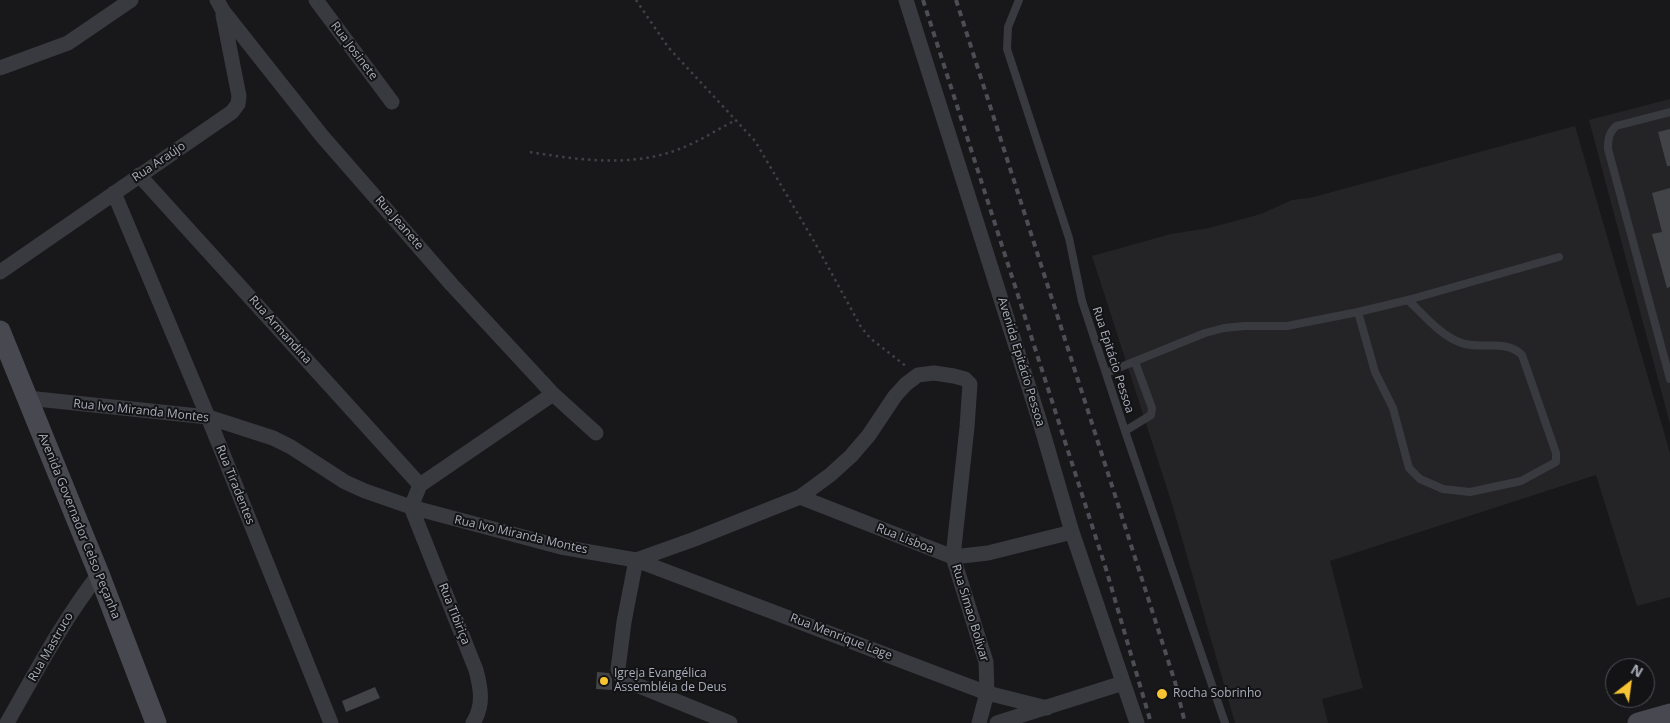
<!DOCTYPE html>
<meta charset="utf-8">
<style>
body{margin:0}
#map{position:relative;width:1670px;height:723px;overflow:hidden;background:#18181a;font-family:"Open Sans",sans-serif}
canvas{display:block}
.north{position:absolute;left:1605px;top:658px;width:50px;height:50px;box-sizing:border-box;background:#131315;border:1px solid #4f5157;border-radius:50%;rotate:30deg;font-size:14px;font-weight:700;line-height:20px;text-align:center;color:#aaaebb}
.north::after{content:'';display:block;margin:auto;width:18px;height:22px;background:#f8c432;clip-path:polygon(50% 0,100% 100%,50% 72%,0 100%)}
</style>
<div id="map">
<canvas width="1670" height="723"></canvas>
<div class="north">N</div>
</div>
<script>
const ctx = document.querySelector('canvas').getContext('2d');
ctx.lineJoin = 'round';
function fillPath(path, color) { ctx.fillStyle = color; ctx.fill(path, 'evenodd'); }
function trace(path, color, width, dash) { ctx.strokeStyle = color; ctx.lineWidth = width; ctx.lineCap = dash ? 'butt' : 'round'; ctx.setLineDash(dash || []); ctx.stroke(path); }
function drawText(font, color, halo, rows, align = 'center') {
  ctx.font = font + ' "Open Sans",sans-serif'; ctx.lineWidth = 4; ctx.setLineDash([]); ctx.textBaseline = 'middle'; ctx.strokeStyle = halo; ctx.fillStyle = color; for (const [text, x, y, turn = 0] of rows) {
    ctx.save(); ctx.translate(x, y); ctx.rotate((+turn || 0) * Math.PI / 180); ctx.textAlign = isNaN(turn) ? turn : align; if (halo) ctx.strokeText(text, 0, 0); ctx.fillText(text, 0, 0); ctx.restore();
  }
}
fillPath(new Path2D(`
 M1670,99V424L1589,120Z
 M1575,126L1670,453V597L1637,606L1596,475L1330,561L1363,688L1322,699L1328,723H1235L1172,504L1092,256L1171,234L1209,228L1261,214L1292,200L1310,198Z`), '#242427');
fillPath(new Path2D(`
 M1670,129V166H1667L1658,132Z
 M1670,188V287L1667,288L1652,234L1662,232L1652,193Z
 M597,672L609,673L612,679V690L596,689Z
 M375,687L380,698L346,712L342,701Z`), '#424347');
trace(new Path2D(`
 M636,0L668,47L755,141L815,243L861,327L870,338L907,367
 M530,152C580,160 633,168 682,148C700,141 718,129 736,120`), '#3f4147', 2.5, [2.5, 4]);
trace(new Path2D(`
 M1019,0L1008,27L1007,49L1069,238L1082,301L1125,431L1225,723
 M1670,112L1616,126C1609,133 1608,138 1608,149L1670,379
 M1358,312L1375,372L1393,408L1409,468L1420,479L1443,489L1470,492L1521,481L1556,462V453L1522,355C1505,338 1479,351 1459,342C1439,334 1423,314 1408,300
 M1106,373L1205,333L1224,328L1244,326H1287L1358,312L1408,300L1559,257
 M1125,431L1151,415L1152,408L1135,362`), '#393a40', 8);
trace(new Path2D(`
 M217,0L223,11L322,136L452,285L553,394L596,433
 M316,0L392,102
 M906,0L1039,419L1072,532L1137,723
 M0,68L68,43L131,0
 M139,175L420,485
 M114,193L208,417L331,723
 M0,272L232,112L238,104L239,96L223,15
 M27,398L208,417L273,438L291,447L345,482L365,491L411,507L561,547L636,560L692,540L800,497L830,475L851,456L869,435L895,396L906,384L918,375L934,373L954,376L965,379L970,384L967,427L953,557L986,662L987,693L979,723
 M800,497L953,557L988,553L1072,532
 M7,723C36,672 63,620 99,574
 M473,723C484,705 481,689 476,670L411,507L420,485L553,394
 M730,723L627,681L621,676L618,669L624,622L636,560L987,693L1047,708
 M997,723L1123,683`), '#393a40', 15);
trace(new Path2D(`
 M0,331L99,574L156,723
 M1638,723L1670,714`), '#474850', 21);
trace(new Path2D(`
 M923,0L1106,569L1151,723
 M956,0L1175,682L1185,723`), '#4c4d55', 4, [6, 5]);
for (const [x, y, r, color] of [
 [604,681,5,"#f8c432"],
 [1162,694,6,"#f8c432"]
]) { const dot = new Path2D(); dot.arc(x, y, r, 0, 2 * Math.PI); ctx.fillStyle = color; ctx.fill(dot); trace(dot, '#131315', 2); }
drawText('12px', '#aaaebb', '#131315', [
 ["Rua Josinete",354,51,53],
 ["Rua Araújo",159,162,-34],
 ["Rua Jeanete",399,223,49],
 ["Rua Armandina",280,330,48],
 ["Rua Epitácio Pessoa",1113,360,72],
 ["Avenida Epitácio Pessoa",1021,362,73],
 ["Rua Ivo Miranda Montes",141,411,6],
 ["Rua Tiradentes",235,485,68],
 ["Avenida Governador Celso Peçanha",79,526,68],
 ["Rua Ivo Miranda Montes",521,535,13],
 ["Rua Lisboa",905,539,22],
 ["Rua Simao Bolivar",970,613,73],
 ["Rua Tibiriça",454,614,68],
 ["Rua Menrique Lage",841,637,21],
 ["Rua Mastruco",51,647,-60]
]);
drawText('12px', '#aaaebb', '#131315', [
 ["Igreja Evangélica",614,674],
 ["Assembléia de Deus",614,688],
 ["Rocha Sobrinho",1173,694]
], 'left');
</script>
